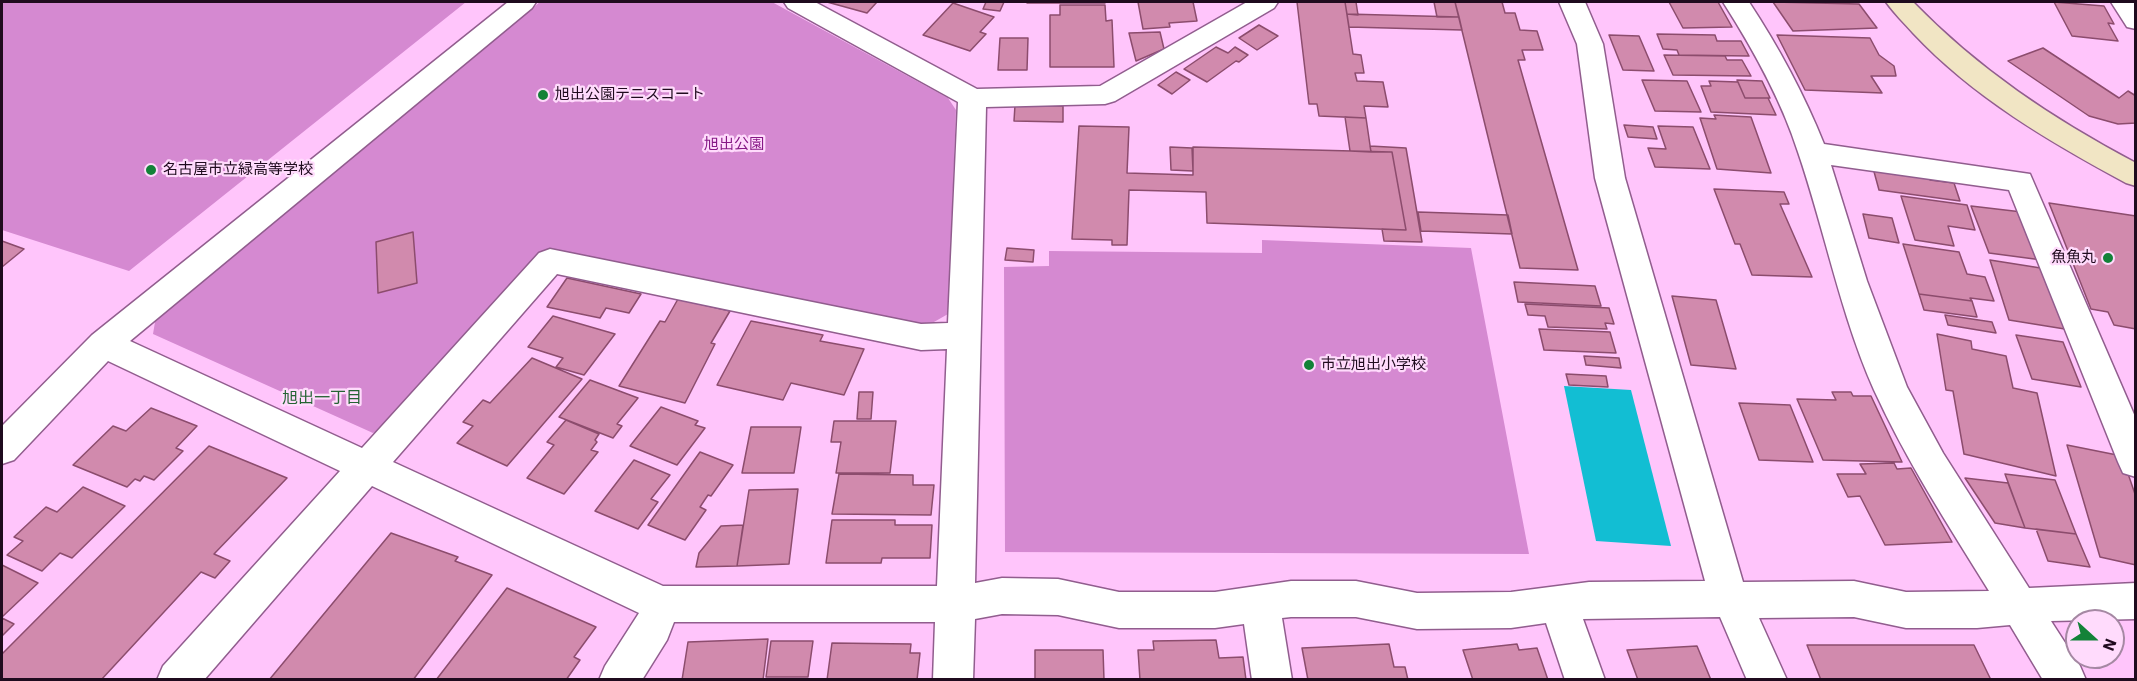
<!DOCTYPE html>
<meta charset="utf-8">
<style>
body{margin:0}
#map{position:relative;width:2137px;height:681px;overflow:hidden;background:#ffc5fb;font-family:"IBM Plex Sans",sans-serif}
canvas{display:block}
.frame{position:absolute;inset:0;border:3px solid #1f0b1e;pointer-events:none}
.north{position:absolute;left:2065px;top:609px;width:60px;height:60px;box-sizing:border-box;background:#ffdbfc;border:2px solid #a588a3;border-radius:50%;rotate:111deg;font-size:16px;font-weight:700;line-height:24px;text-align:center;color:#1f0b1e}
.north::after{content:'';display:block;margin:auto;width:21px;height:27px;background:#138238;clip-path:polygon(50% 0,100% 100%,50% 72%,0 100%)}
</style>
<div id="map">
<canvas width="2137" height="681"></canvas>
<div class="frame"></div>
<div class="north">N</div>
</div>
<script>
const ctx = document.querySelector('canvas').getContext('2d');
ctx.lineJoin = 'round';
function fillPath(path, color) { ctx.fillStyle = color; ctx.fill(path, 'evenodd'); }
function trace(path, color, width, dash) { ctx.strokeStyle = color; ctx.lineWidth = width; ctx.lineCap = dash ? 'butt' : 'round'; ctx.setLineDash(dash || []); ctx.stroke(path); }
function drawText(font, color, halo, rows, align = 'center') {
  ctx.font = font + ' "IBM Plex Sans","Noto Sans JP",sans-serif'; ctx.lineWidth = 4.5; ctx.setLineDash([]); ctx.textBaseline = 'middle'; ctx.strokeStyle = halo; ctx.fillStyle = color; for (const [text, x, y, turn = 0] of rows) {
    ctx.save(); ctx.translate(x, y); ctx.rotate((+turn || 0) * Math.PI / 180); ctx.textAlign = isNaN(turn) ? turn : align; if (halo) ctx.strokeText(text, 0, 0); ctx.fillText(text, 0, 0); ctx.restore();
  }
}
fillPath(new Path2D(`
 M2,2H466L129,271L2,230Z
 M540,2H772L948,98L956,110L948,314L920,330L546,253L393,425L373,433L153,334L156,316Z
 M1262,240L1471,248L1529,554L1005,552L1004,267L1049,266V251L1262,253Z`), '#d589d1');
fillPath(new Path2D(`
 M1564,386L1631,390L1671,546L1596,541Z`), '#12bed3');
const building = new Path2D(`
 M827,2H877L867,13Z
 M986,2H1004L1000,11L983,9Z
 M1027,2H1105V3H1027Z
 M1138,2H1193L1197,21L1169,23L1170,27L1143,29Z
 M1297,2H1345L1353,54L1361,55L1364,73H1355L1357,81L1383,82L1388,107L1364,106L1366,118L1319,116L1317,104H1309Z
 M1345,2H1356L1358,15L1347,14Z
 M1434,2H1455L1459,17H1437Z
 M1455,2H1502L1505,13H1515L1520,30L1537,31L1543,50H1522L1525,60H1518L1578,270L1520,268Z
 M1669,2H1718L1732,27L1683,28Z
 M1773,2L1859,4L1877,28L1793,31Z
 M2054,2L2104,6L2114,24L2108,23L2118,41L2072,36Z
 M953,3L994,17L980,32L986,34L970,51L923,35Z
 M1060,5H1105L1106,21L1112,20L1114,67H1050V15H1060Z
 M1347,14L1459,17L1462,30L1349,27Z
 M1259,25L1278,36L1257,50L1239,38Z
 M1160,32L1164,49L1136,61L1129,33Z
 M1657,34L1715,35L1717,41H1741L1749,56L1679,55L1677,50L1663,49Z
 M1609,35L1639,36L1654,71L1623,70Z
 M1777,35L1870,38L1879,55L1894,66L1896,76H1871L1882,93L1805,90Z
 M1000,38H1028L1027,70H998Z
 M1216,47L1228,53L1235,47L1248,55L1239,62L1236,61L1207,82L1184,69Z
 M2043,48L2119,98L2128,91L2136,96V123L2118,124L2089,116L2008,61Z
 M1664,55L1725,56L1727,60H1742L1751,76L1673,75Z
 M1176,72L1190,80L1172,94L1158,85Z
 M1642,80L1687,81L1701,112L1655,111Z
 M1737,80L1762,81L1770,98H1745Z
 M1709,81L1738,82L1745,98H1768L1776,115L1711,112L1701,86H1711Z
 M1015,105L1063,106V122L1014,121Z
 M1714,115L1751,117L1771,173L1717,169L1700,118L1716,119Z
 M1345,117L1366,118L1371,152L1350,151Z
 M1624,125L1653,127L1657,139L1628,137Z
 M1079,126L1129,127L1127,173L1193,175V147L1392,152L1406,230L1207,223L1206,192L1129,190L1127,245H1112V240L1072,239Z
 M1658,126L1693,127L1710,169L1655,167L1648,148L1666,149Z
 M1370,146L1406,148L1422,242L1384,241L1382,229L1406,230L1392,152H1371Z
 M1170,147L1192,148L1193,171L1171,170Z
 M1873,168L1928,175L1930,180L1954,183L1960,201L1879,190Z
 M1714,189L1784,192L1789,204H1780L1812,277L1752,275L1740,244H1735Z
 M1901,196L1967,205L1975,230L1948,226L1954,246L1915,240Z
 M2049,203L2136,216V329L2114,325L2108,312L2091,309Z
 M1971,206L2022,212L2042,260L1989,253Z
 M1418,212L1508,215L1512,234L1421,231Z
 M1863,214L1892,218L1899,243L1869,238Z
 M413,232L417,283L378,293L376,242Z
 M2,241L24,249L2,267Z
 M1903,244L1959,252L1967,274L1985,277L1994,301L1970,298L1972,301L1919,294Z
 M1007,248L1034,250L1033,262L1005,260Z
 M1990,260L2047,269L2071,330L2009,320Z
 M567,278L641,294L629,313L606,308L600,318L547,307Z
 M1514,282L1595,286L1601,306L1518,302Z
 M1919,294L1972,301L1977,317L1924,310Z
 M1672,296L1716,300L1736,369L1691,365Z
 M678,299L730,311L711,343L715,344L685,403L619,386L660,321L665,322Z
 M1525,304L1609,308L1614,324L1605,323L1607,329L1548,327L1545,316L1528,315Z
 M1945,315L1992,322L1996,333L1948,325Z
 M553,316L615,334L584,375L556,367L563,358L528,347Z
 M751,321L823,335L820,341L864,349L844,395L791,383L783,400L717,385Z
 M1539,329L1610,332L1616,353L1544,350Z
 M1937,334L1971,341L1972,349L2006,356L2013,388L2037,393L2056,476L1964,454L1953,391L1946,390Z
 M2016,335L2063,342L2081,387L2032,379Z
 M1584,356L1619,358L1621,368L1586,365Z
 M532,358L582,379L507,466L457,443L473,426L463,422L483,400L490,403Z
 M1566,374L1606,376L1608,387L1569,385Z
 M590,380L638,398L617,424L622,426L613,438L559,417Z
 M859,392H873L871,419H857Z
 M1832,392H1851L1853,396H1871L1902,462L1823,460L1797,399L1836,400Z
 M1739,403L1790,405L1813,462L1759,460Z
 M661,407L698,421L695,425L705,428L677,465L630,446Z
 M151,408L197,426L176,448L183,451L154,480L144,476L140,481L135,479L127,487L73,465L113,426L126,431Z
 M566,420L599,434L595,440L597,442L591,450L598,452L564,494L527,478L554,445L547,442Z
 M834,421H896L890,473H836L841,442H831Z
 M751,427H801L794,473H742Z
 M2067,445L2122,456L2136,497V565L2100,557Z
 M209,446L287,478L214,554L230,561L215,578L201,572L101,680H2V654Z
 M700,452L733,465L711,496L708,495L700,507L706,510L685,540L648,525Z
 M634,460L670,475L651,499L658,502L638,529L595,511Z
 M1894,463L1897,469L1911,468L1952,542L1885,545L1860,496L1848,497L1837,474H1866L1860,464Z
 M839,474L913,475V485H934L931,515L832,514Z
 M2005,474L2055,480L2076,534L2025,528Z
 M1965,478L2008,483L2025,528L1995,523Z
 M83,487L125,506L72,558L60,553L42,571L7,555L23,541L14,537L46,507L57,512Z
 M798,489L789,564L737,566L749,490Z
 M832,520H895V525H932L930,558H882L881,563H826Z
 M743,525L737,566L696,567L699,553L721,526Z
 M2036,529L2076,534L2090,567L2048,561Z
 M391,533L458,557L455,561L492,575L413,680H269Z
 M2,565L38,583L2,617Z
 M507,588L596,627L574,657L580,660L566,680H436Z
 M2,618L14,624L2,636Z
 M768,639L763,680H682L688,642Z
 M1216,640L1219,658L1243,657L1246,680H1140L1138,650H1154L1153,641Z
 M771,641H813L808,677H766Z
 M832,643L911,644L910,653H920L917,680H827Z
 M1389,644L1394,667H1405L1408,680H1308L1302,648Z
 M1517,644L1519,650L1537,648L1548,680H1473L1463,650Z
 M1807,645H1974L1991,680H1821Z
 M1697,646L1711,680H1638L1627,650Z
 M1035,650H1103L1104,680H1035Z`);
fillPath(building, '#d18aad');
trace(building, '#8c4c6d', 1.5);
const street = new Path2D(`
 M508,2H536L532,8L130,341L362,448L539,253L550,249L921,324L948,323L958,102L788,8L784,2H815L977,89L1100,86L1247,2H1278L1274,8L1115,101L1105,104L986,107L975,583L1002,578L1058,579L1119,592H1215L1291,581H1356L1417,593L1511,592L1589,582L1705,581L1595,178L1577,44L1559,2H1585L1603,44L1625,178L1743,582L1854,581L1906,592L1989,591C1948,525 1906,460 1874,390C1840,313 1825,231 1798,152C1781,99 1753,49 1723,2H1749C1778,46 1804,94 1824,144L2030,174L2136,419V477L2123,473L2118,462L2009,190L1831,165L1867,281L1907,387L1943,453L2029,588L2136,583V619L2051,621L2080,666L2086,680H2043L2010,625L1977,628H1906L1854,617L1759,618L1787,680H1747L1720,617L1583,619L1605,680H1565L1546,623L1511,628L1417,629L1356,617H1291L1282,618L1292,680H1252L1244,624L1215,628H1119L1058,615L1002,614L975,619L973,680H933L935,622H674L667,640L642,680H599L605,666L639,613L372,486L204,680H157L163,666L340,471L108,361L14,460L2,464V426L92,335ZM557,274L921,350L947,349L937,586H663L393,462Z
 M2111,2H2136V29L2127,27Z`);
const secondary = new Path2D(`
 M1886,2H1913C1978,69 2053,119 2136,163V186L2126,183C2050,142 1973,97 1913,33C1904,23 1894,13 1886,2Z`);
trace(street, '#915d8e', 3);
trace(secondary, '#915d8e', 3);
fillPath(street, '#fff');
fillPath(secondary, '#f1e5c4');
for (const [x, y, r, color] of [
 [543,95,6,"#138238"],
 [151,170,6,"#138238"],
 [2108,258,6,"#138238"],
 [1309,365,6,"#138238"]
]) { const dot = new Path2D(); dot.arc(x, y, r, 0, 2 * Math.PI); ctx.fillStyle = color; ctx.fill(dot); trace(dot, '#ffdbfc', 2); }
drawText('15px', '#1f0b1e', '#ffdbfc', [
 ["旭出公園テニスコート",555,95],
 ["名古屋市立緑高等学校",163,170],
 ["魚魚丸",2096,258,"right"],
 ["市立旭出小学校",1321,365]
], 'left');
drawText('15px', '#861885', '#ffdbfc', [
 ["旭出公園",734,145]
]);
drawText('16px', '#246333', '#ffdbfc', [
 ["旭出一丁目",322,398]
]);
</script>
